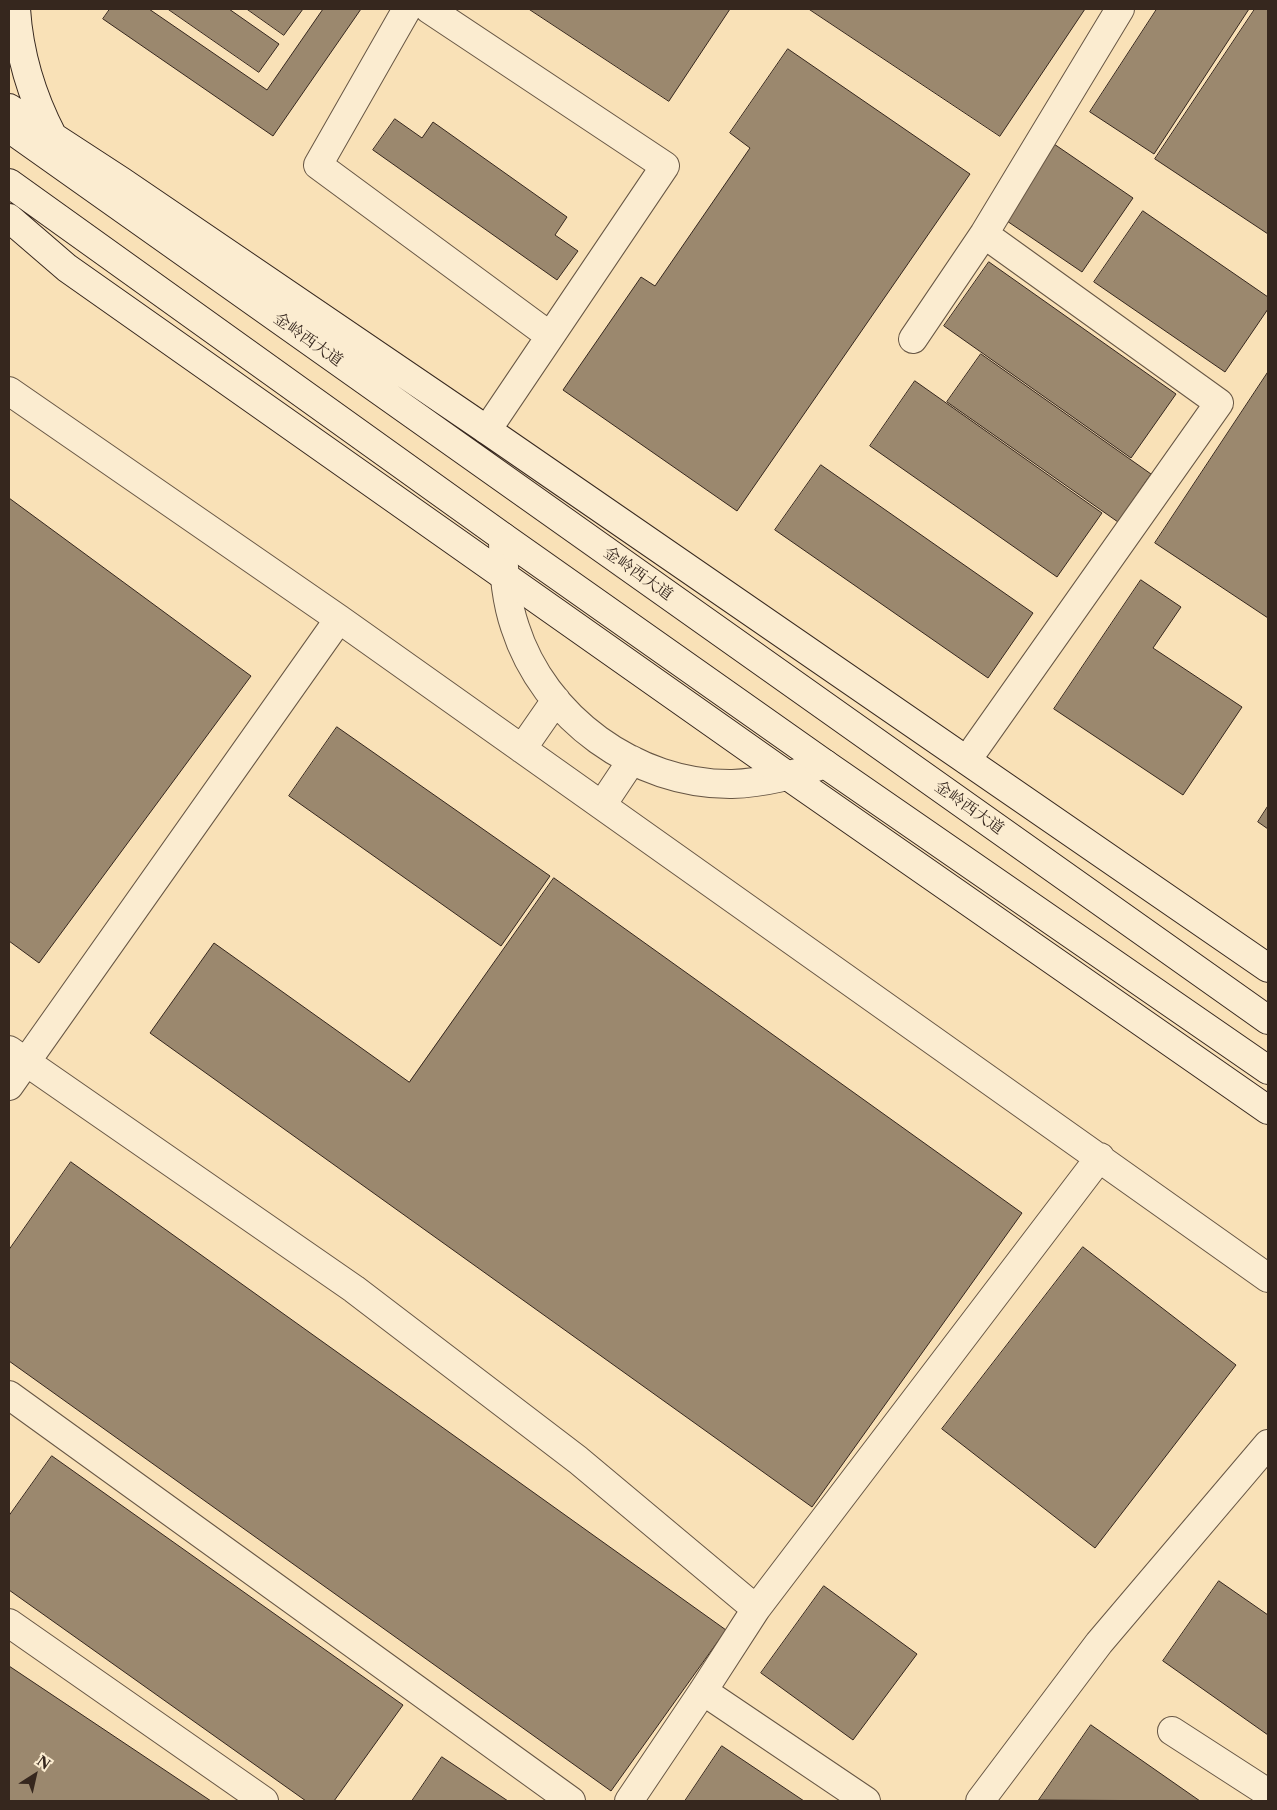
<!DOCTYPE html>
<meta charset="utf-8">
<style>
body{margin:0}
#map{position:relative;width:1277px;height:1810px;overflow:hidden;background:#f9e1b7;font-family:"Libre Caslon Text",serif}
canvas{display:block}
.frame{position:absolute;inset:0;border:10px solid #36271e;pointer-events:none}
.north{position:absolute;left:10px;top:1750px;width:50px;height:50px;-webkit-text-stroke:4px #fbecd0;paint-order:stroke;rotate:35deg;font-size:14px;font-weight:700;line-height:20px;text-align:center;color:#36271e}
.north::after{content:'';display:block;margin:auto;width:18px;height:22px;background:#36271e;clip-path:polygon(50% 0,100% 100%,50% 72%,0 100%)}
</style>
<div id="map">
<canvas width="1277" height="1810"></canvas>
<div class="frame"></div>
<div class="north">N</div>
</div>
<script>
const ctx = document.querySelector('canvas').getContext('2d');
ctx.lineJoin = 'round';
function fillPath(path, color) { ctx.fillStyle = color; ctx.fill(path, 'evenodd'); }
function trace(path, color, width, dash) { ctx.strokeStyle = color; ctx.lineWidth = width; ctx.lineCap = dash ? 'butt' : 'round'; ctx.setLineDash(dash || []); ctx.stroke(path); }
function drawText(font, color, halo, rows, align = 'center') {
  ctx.font = font + ' "Libre Caslon Text","Noto Serif SC",serif'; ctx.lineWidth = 4; ctx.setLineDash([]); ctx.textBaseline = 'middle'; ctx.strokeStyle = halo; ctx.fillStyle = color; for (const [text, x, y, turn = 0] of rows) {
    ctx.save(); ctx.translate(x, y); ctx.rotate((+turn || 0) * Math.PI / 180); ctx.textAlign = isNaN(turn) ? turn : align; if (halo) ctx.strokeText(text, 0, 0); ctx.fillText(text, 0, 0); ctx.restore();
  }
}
const building = new Path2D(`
 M110,9H149L267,90L323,9H361L273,136L103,19Z
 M168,9H229L279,44L259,72Z
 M247,9H303L284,35Z
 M529,9H730L669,101Z
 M809,9H1085L1000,136Z
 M1157,9H1249L1154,154L1090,112Z
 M1255,9H1268V234L1155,159Z
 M788,49L970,174L737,511L563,390L641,277L655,286L750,148L730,133Z
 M395,119L422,138L433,122L567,217L555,235L578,251L557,280L373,150Z
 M1054,144L1133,198L1082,272L1004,219Z
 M1143,211L1268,297V309L1225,372L1094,282Z
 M989,262L1176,394L1131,458L944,326Z
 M981,354L1151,474L1118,522L947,402Z
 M1268,372V618L1155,543Z
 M915,381L1102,513L1057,577L870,446Z
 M821,465L1033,613L988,678L775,530Z
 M9,498L251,676L39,963L9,941Z
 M1141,580L1181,607L1153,648L1242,707L1183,795L1054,709Z
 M337,727L550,876L501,946L289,796Z
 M1268,806V829L1258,822Z
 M554,878L1022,1213L812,1507L150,1033L214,943L409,1082Z
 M71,1162L726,1630L611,1791L9,1361V1250Z
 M1083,1247L1236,1365L1095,1548L942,1429Z
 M52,1456L403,1705L334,1801H306L9,1590V1516Z
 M1219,1581L1268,1615V1735L1163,1661Z
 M824,1586L917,1654L853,1740L761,1673Z
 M9,1666L211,1801H9Z
 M1091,1725L1200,1801L1039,1800Z
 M722,1746L804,1801H685Z
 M442,1757L508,1801H412Z`);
fillPath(building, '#9b886e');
trace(building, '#36271e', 1);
const street = new Path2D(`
 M407,9L318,165L550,336
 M429,9L665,166L487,430
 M913,339L984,234L1120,9
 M9,391L339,619L1268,1278
 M503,537C503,568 505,598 515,627C544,718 636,785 732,784C765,783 794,775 825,764
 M522,749L556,700
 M967,760L1219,403L984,234
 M602,805L632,760
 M9,1050L354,1289L578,1460L756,1609
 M9,1086L339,619
 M9,1395L571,1801
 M9,1623L264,1801
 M703,1691L866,1801
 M1172,1731L1268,1793
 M629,1801L703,1691L756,1609L1100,1157
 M980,1801L1099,1643L1268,1444`);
const secondary = new Path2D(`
 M16,9C19,54 32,97 53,137
 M9,108L121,181L487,430L1268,968
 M9,128L1268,1020
 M9,183L503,537L825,764L1268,1070
 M9,218L67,268L788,776L1268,1110`);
trace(street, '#675644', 30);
trace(secondary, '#36271e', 30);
trace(street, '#fbecd0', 28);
trace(secondary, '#fbecd0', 28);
drawText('16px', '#36271e', '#fbecd0', [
 ["金岭西大道",308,340,35],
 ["金岭西大道",638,574,35],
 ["金岭西大道",969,808,35]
]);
</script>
